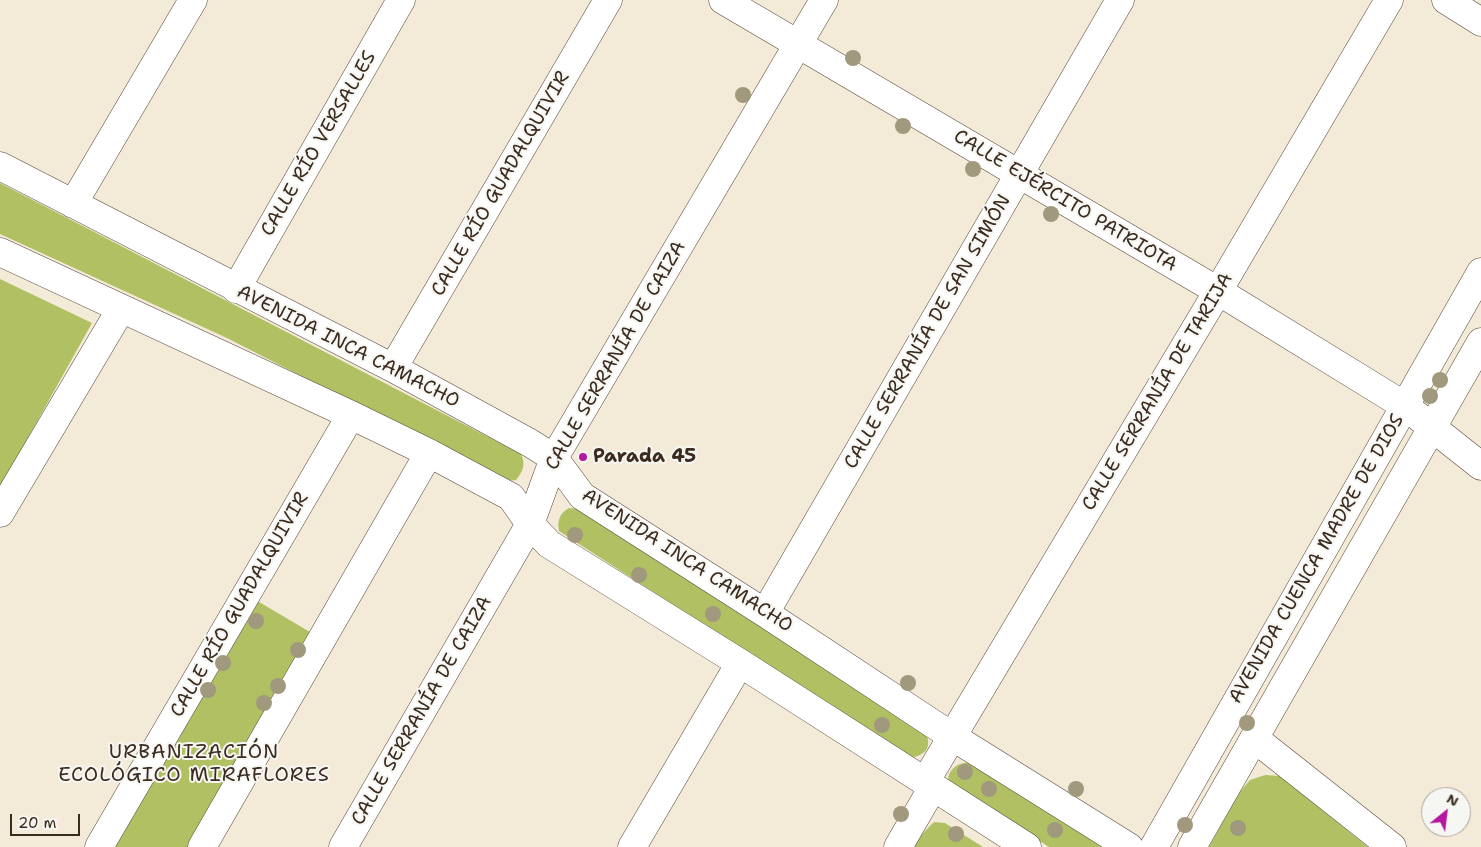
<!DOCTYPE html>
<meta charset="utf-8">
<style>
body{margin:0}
#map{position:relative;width:1481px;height:847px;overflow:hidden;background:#f3ead8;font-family:"Shantell Sans",sans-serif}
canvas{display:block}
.north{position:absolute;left:1421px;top:787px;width:50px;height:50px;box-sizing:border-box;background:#f6f6f2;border:1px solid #aba49d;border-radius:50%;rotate:29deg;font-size:14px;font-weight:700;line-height:20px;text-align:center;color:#3b2a1e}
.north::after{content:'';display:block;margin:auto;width:18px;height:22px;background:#b5179e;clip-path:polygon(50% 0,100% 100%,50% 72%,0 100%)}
.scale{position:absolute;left:10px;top:814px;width:70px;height:22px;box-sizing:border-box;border:2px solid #3b2a1e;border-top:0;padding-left:6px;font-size:15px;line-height:18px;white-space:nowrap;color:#3b2a1e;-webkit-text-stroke:4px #f6f6f2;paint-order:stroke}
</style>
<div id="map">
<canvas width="1481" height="847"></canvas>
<div class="north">N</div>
<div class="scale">20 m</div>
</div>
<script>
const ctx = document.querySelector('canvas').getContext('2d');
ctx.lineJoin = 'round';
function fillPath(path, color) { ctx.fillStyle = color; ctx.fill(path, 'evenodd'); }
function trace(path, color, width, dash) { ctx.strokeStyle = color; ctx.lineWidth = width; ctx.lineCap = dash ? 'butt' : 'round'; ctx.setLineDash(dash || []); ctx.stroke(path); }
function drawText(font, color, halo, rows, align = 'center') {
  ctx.font = font + ' "Shantell Sans",sans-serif'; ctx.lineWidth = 4; ctx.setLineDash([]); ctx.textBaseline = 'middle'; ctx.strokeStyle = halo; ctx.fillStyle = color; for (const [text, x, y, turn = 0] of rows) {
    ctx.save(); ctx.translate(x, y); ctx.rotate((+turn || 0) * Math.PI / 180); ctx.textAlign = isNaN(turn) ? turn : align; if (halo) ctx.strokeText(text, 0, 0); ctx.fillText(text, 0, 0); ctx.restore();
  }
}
fillPath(new Path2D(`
 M0,183L521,454C526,465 523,471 516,480L506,481L227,338L0,234Z
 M0,279L92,323L0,488Z
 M569,508L577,509L926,733C932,749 925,755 910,758L559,531C557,520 560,513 569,508Z
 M254,599L315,635L192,847H114Z
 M971,762L1103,847H1049L955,787L950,783L948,777C952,766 959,763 971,762Z
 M1265,775L1280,776L1368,847H1209L1239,793L1250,780Z
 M934,822L945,823L983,847H914L921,835Z`), '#b0c062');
const minor = new Path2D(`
 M723,0L1218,291L1405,406L1481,466
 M0,166L393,368L530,443L554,458L582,496L765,613L953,737L1129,847
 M73,204L193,0
 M0,252L351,415L429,453L511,497L530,524L549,544L740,663L1027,847
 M236,289L401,0
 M393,368L608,0
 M0,513L121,309
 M765,613L1120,0
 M1254,738L1392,847
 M925,782L1218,291L1389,0
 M99,847L351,415
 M202,847L429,453
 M343,847L530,524L554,458L824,0
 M632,847L740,663
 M898,847L933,787
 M1154,847L1481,272
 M1192,847L1481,342`);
const major = new Path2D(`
 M1446,0L1481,22`);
trace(minor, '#57473a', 29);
trace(major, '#57473a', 29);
trace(minor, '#fff', 28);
trace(major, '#fff', 28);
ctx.fillStyle = '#a1997d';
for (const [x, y] of [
 [853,58],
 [743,95],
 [903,126],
 [973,169],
 [1051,214],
 [1440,380],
 [1430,396],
 [575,535],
 [639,575],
 [713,614],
 [256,621],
 [298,650],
 [223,663],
 [908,683],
 [278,686],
 [208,690],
 [264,703],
 [1247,723],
 [882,725],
 [965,772],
 [989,789],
 [1076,789],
 [901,814],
 [1185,825],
 [1238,828],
 [1055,830],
 [956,834]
]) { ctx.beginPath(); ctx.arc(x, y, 8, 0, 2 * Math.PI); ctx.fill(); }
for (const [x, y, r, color] of [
 [583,457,5,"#b5179e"]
]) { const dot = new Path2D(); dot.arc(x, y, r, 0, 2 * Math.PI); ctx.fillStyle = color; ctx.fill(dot); trace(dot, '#f6f6f2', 2); }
drawText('19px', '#3b2a1e', '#f6f6f2', [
 ["CALLE RÍO VERSALLES",319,144,-60],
 ["CALLE RÍO GUADALQUIVIR",501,184,-60],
 ["CALLE EJÉRCITO PATRIOTA",1065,201,31],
 ["CALLE SERRANÍA DE SAN SIMÓN",928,332,-60],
 ["AVENIDA INCA CAMACHO",348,347,27],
 ["CALLE SERRANÍA DE CAIZA",616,356,-60],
 ["CALLE SERRANÍA DE TARIJA",1158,392,-59],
 ["AVENIDA CUENCA MADRE DE DIOS",1317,559,-60],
 ["AVENIDA INCA CAMACHO",687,561,33],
 ["CALLE RÍO GUADALQUIVIR",240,605,-60],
 ["CALLE SERRANÍA DE CAIZA",422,711,-60]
]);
drawText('bold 19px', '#3b2a1e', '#f6f6f2', [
 ["Parada 45",593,457]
], 'left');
ctx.letterSpacing = '1px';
drawText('20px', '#3b2a1e', '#f6f6f2', [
 ["URBANIZACIÓN",194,753],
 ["ECOLÓGICO MIRAFLORES",194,776]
]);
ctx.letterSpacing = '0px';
</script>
